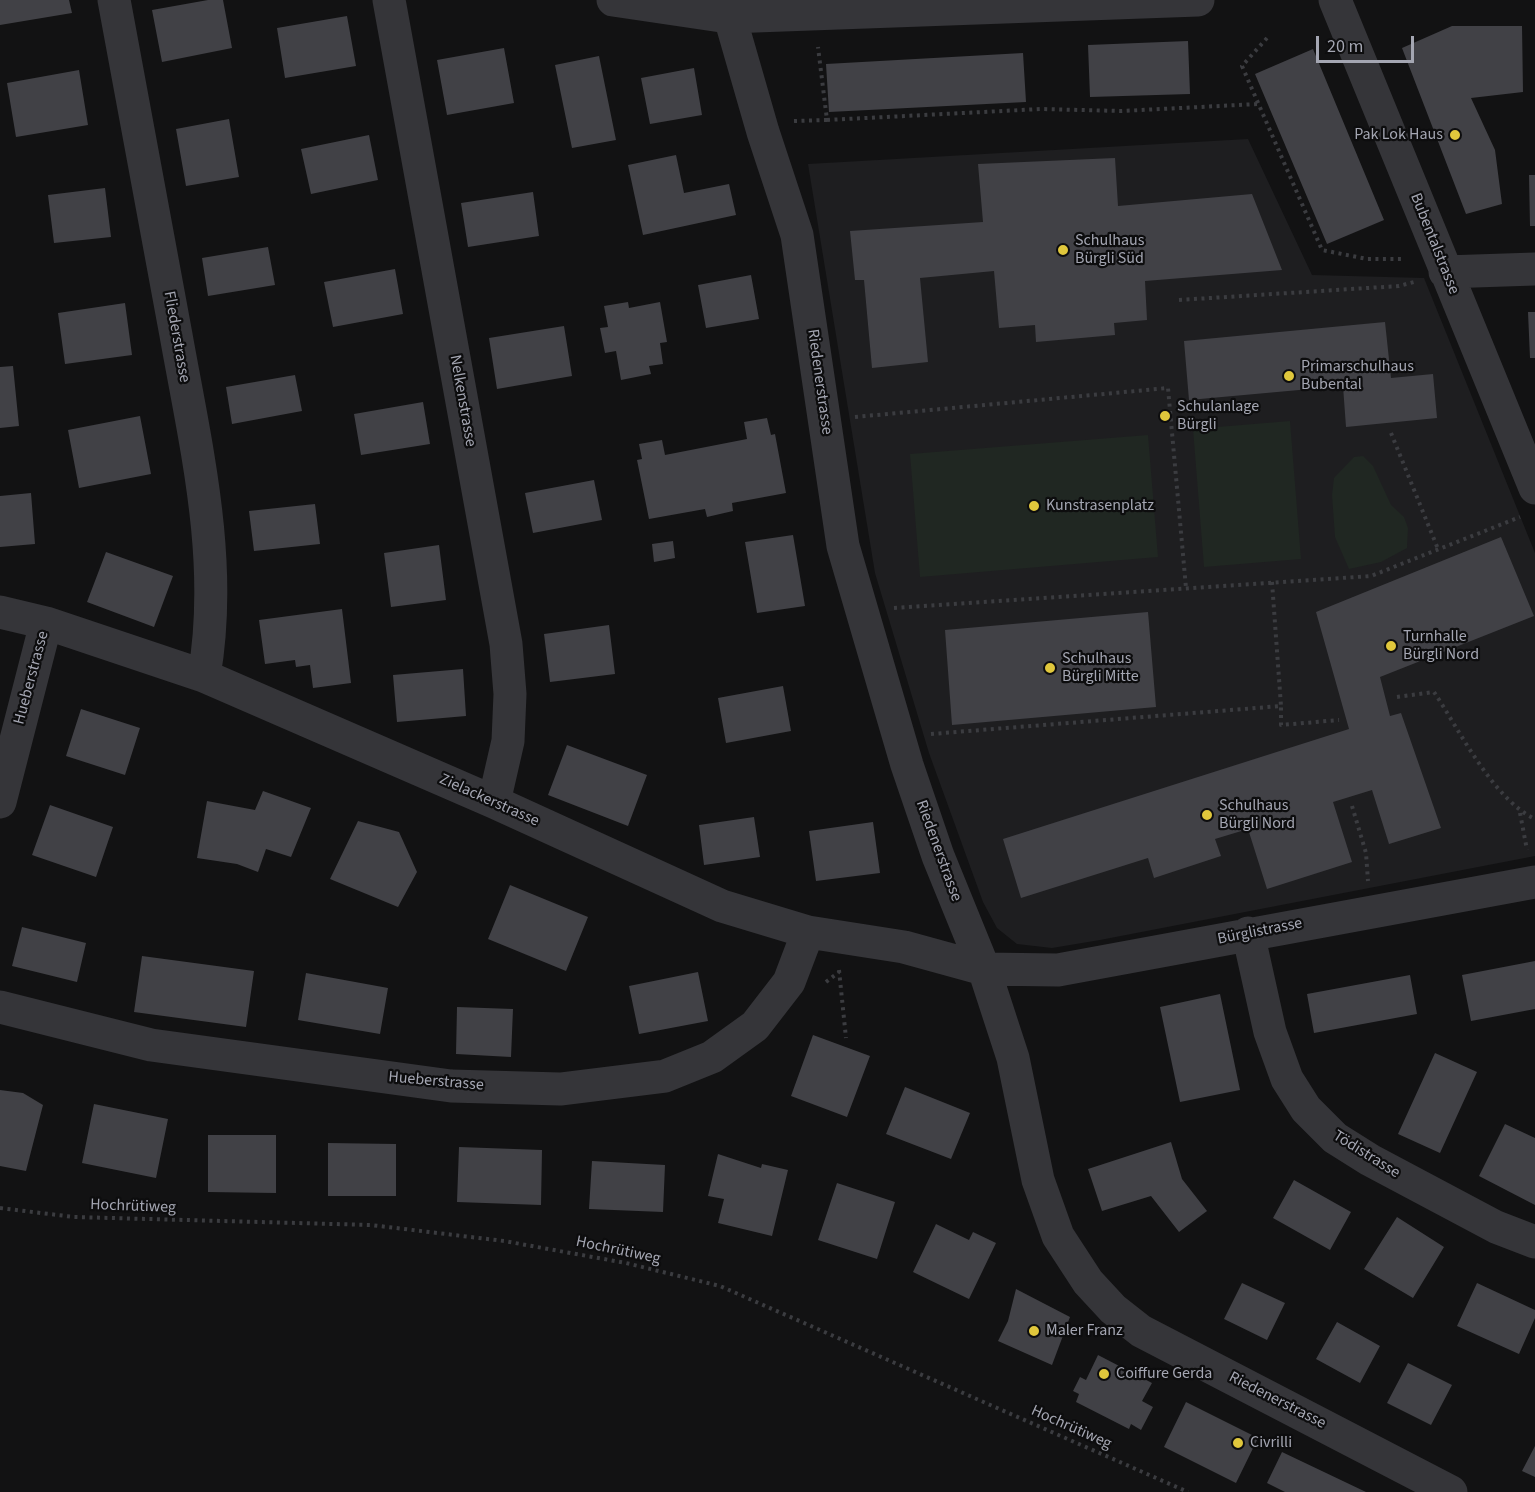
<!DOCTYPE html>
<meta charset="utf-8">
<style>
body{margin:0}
#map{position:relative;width:1535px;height:1492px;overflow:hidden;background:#121213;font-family:"Source Sans 3",sans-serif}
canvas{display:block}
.scale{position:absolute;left:1316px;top:36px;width:98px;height:27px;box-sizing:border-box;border:3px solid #a4a6b2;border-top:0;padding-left:8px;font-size:18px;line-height:21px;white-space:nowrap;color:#a4a6b2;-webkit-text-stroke:4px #0d0d0e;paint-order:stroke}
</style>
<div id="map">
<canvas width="1535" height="1492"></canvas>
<div class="scale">20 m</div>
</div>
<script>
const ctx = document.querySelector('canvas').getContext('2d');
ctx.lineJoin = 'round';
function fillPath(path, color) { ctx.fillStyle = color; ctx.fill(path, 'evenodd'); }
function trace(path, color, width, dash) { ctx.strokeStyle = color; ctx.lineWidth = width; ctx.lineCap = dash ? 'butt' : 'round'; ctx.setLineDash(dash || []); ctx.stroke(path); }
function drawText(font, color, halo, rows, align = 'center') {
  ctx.font = font + ' "Source Sans 3",sans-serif'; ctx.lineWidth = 4.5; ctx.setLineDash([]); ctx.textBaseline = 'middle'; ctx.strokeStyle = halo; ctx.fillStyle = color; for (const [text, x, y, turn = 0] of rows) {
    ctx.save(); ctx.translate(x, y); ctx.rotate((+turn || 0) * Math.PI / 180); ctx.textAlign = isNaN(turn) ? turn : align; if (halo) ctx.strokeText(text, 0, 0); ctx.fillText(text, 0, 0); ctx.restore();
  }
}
fillPath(new Path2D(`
 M1248,139L1312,275L1424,278L1535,553V856L1100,940L1052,948L1017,944L997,928L983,902L929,753L875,573L808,164Z`), '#1e1e20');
fillPath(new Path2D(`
 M1290,421L1301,559L1204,567L1193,429Z
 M1148,435L1158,557L920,577L910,454Z
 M1363,456L1373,466L1391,505L1404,517L1408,528L1407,548L1381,562L1349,569L1335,537L1332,495L1334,478L1354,457Z`), '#202722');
fillPath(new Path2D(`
 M0,0H69L72,13L0,25Z
 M208,0H223L232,48L162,62L152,10Z
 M347,16L356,66L285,78L277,28Z
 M1452,26H1522L1523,92L1471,98L1495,150L1502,204L1466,214L1402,48Z
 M1188,41L1190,94L1090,97L1088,45Z
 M504,48L514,103L447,115L437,60Z
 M1313,49L1384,220L1327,244L1255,74Z
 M1023,53L1026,102L829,112L826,64Z
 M599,56L616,140L572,148L555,65Z
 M694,68L702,115L650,124L641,78Z
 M79,70L88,125L16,137L7,83Z
 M229,119L239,177L186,186L176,129Z
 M369,135L378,180L311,194L301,149Z
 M676,155L684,193L729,184L736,215L643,235L628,165Z
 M1115,158L1118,206L1252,194L1282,270L1145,281L1147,320L1114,323L1115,335L1036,342L1035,325L999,328L994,271L920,278L928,362L872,368L864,280H855L850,231L983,222L978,164Z
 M1529,175H1535V226H1530Z
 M105,188L111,237L54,243L48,195Z
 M533,192L539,236L468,247L461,203Z
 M268,247L275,285L208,296L202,258Z
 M395,269L403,314L333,327L324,282Z
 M751,275L759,319L706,328L698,285Z
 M628,302L629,308L660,302L667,342L660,343L663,364L649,366L651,374L621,380L616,351L605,353L600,328L608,327L604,306Z
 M125,303L132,355L65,364L58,313Z
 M1528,312H1535V358H1530Z
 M1385,322L1391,378L1433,374L1437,418L1346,427L1343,386L1189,400L1184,341Z
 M564,326L572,376L497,389L489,338Z
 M13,366L19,426L0,428V367Z
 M295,375L302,411L232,424L226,387Z
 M423,402L430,444L361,455L354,414Z
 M140,416L151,474L79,488L68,430Z
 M767,418L771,435L775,434L786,493L732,503L733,511L707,517L705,509L649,519L637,460L642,459L639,444L662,440L665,455L747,439L744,422Z
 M594,480L602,520L533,533L525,493Z
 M31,493L35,544L0,547V496Z
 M315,504L320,544L254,551L249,511Z
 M793,535L805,606L757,613L745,542Z
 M1501,537L1534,616L1380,677L1390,716L1401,713L1441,828L1389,844L1372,790L1333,802L1352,862L1267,889L1248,829L1215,839L1221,856L1154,878L1148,858L1021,898L1003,839L1349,729L1316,612Z
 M673,541L675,558L654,562L652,544Z
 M439,545L446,600L391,607L384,553Z
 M106,552L173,576L154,627L87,602Z
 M342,609L351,683L313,688L310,665L296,667L295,660L265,664L259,620Z
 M1148,612L1156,707L952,725L945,630Z
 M609,625L615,674L550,682L544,634Z
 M463,669L466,716L397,722L393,675Z
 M783,686L791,731L726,743L718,698Z
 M81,709L140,728L125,775L66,756Z
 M567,745L647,775L628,826L548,795Z
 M263,791L311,808L291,857L266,849L258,872L237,864L197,858L207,801L255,810Z
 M50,805L113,827L96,877L32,855Z
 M754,817L760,857L704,865L699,825Z
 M358,821L399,832L417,872L398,907L330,879Z
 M873,822L880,873L816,881L809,831Z
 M510,885L588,917L566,971L488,939Z
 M22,927L86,943L77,982L12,966Z
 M142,956L254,971L246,1027L134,1012Z
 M1535,961V1009L1471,1021L1462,975Z
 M698,972L708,1021L639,1034L629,986Z
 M306,973L388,988L380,1034L298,1020Z
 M1410,975L1417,1014L1314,1033L1307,994Z
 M1220,994L1240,1090L1180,1102L1160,1007Z
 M457,1007L513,1009L511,1057L456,1054Z
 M813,1035L870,1056L847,1117L791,1096Z
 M1435,1053L1477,1072L1440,1153L1398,1134Z
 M905,1087L970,1113L951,1159L886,1134Z
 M0,1090L23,1093L43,1105L26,1171L0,1166Z
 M94,1104L168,1119L156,1178L82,1163Z
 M1505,1124L1535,1138V1205L1479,1176Z
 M208,1135H276V1193L208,1192Z
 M1171,1142L1182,1179L1207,1211L1179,1232L1151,1196L1102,1211L1088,1169Z
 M328,1143L396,1144V1196H328Z
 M459,1147L542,1150L541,1205L457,1202Z
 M718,1154L761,1168L762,1164L788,1170L772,1236L718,1223L724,1199L708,1196Z
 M592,1161L665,1165L663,1212L589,1209Z
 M1294,1180L1351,1212L1330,1250L1273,1218Z
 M837,1183L895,1202L877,1259L818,1240Z
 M1397,1217L1444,1247L1413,1298L1364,1269Z
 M936,1224L969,1240L973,1232L996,1243L969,1299L913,1272Z
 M1242,1283L1285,1303L1267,1340L1224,1319Z
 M1477,1283L1535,1310V1318L1519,1354L1457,1326Z
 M1016,1289L1070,1317L1052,1365L998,1341L1008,1321Z
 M1337,1322L1380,1346L1360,1383L1316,1359Z
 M1098,1355L1152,1383L1142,1401L1153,1407L1141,1430L1131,1424L1129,1429L1076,1402L1079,1394L1073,1391L1080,1377L1086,1380Z
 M1408,1363L1452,1385L1431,1425L1387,1403Z
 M1186,1402L1258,1438L1236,1483L1164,1447Z
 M1535,1446V1477L1522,1471Z
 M1282,1452L1366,1492H1285L1267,1483Z`), '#414146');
trace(new Path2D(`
 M1267,38L1242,66L1322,250L1367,259H1405
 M827,120L1041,109L1122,111L1258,104
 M794,121L827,120L818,47
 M1179,300L1399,286L1414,282
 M855,417L1168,388L1186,588
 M1391,433L1438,549
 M1272,582L1281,706
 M894,608L1371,576L1520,517
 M1397,697L1434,692C1460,731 1493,799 1535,819
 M931,734L1281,706V725L1339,720
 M1352,806L1366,853L1368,881
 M1520,813L1527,850
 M839,970L846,1038
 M826,982L839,972
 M0,1208L74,1217L371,1225L504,1241L626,1263L720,1286L1188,1492`), '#3b3c40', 4, [3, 4.5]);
trace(new Path2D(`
 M114,0C135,112 155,223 176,335C196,447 224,562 204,676
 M389,0L506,644L510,694L508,741L494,802
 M613,0L728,17L1198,0
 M725,0L763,132L797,235L843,546L907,765L938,856L984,969L1013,1058L1038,1180L1058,1236L1088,1282L1113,1309L1141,1331L1451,1492
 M1335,0L1535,488
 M1445,272L1535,269
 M0,612L46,623L204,676L494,802L722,906L808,932L904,947L984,969L1058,970L1535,882
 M0,802L46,623
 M1248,933L1270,1032L1287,1079L1306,1109L1335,1138L1370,1160L1496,1227L1535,1242
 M0,1007L151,1045L451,1086L560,1089L665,1076L712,1057L755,1026L789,982L808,932`), '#353539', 33);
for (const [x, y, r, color] of [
 [1455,135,6,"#e0c73c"],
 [1063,250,6,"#e0c73c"],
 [1289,376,6,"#e0c73c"],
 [1165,416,6,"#e0c73c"],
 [1034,506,6,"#e0c73c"],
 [1391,646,6,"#e0c73c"],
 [1050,668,6,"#e0c73c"],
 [1207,815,6,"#e0c73c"],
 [1034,1331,6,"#e0c73c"],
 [1104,1374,6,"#e0c73c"],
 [1238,1443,6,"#e0c73c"]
]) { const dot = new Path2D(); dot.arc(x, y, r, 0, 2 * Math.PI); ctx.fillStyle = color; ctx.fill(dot); trace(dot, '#0d0d0e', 2); }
drawText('16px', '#a4a6b2', '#0d0d0e', [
 ["Pak Lok Haus",1443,135,"right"],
 ["Schulhaus",1075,241],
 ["Bürgli Süd",1075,259],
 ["Primarschulhaus",1301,367],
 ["Bubental",1301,385],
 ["Schulanlage",1177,407],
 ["Bürgli",1177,425],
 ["Kunstrasenplatz",1046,506],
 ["Turnhalle",1403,637],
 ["Bürgli Nord",1403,655],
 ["Schulhaus",1062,659],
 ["Bürgli Mitte",1062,677],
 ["Schulhaus",1219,806],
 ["Bürgli Nord",1219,824],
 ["Maler Franz",1046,1331],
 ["Coiffure Gerda",1116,1374],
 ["Civrilli",1250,1443]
], 'left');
drawText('16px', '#a4a6b2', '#0d0d0e', [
 ["Bubentalstrasse",1434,244,68],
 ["Fliederstrasse",176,337,80],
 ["Riedenerstrasse",819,382,82],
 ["Nelkenstrasse",462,401,80],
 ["Hueberstrasse",32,678,-75],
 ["Zielackerstrasse",489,801,24],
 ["Riedenerstrasse",938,851,70],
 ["Bürglistrasse",1260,932,-11],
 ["Hueberstrasse",436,1082,5],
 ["Tödistrasse",1366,1155,32],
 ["Hochrütiweg",133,1207,2],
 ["Hochrütiweg",618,1251,12],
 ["Riedenerstrasse",1277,1401,27],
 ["Hochrütiweg",1071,1428,24]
]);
</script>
